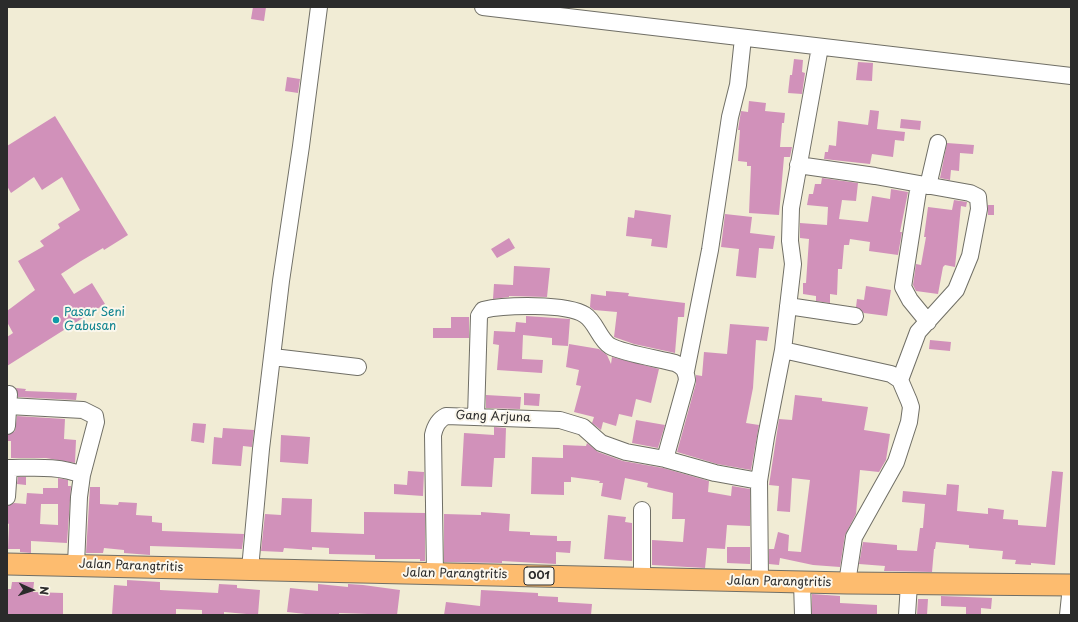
<!DOCTYPE html>
<style>
body{margin:0}
#map{position:relative;width:1078px;height:622px;overflow:hidden;background:#f1ecd5;font-family:"Playpen Sans",sans-serif}
canvas{display:block}
.frame{position:absolute;inset:0;border:8px solid #2b2b2b;pointer-events:none}
.north{position:absolute;left:12px;top:570px;width:40px;height:40px;-webkit-text-stroke:3px #fbf7ec;paint-order:stroke;rotate:93deg;font-size:11px;font-weight:700;line-height:16px;text-align:center;color:#2b2b2b}
.north::after{content:'';display:block;margin:auto;width:14px;height:18px;background:#2b2b2b;clip-path:polygon(50% 0,100% 100%,50% 72%,0 100%)}
</style>
<div id="map">
<canvas width="1078" height="622"></canvas>
<div class="frame"></div>
<div class="north">N</div>
</div>
<script>
const ctx = document.querySelector('canvas').getContext('2d');
ctx.lineJoin = 'round';
function fillPath(path, color) { ctx.fillStyle = color; ctx.fill(path, 'evenodd'); }
function trace(path, color, width, dash) { ctx.strokeStyle = color; ctx.lineWidth = width; ctx.lineCap = dash ? 'butt' : 'round'; ctx.setLineDash(dash || []); ctx.stroke(path); }
function drawText(font, color, halo, rows, align = 'center') {
  ctx.font = font + ' "Playpen Sans",sans-serif'; ctx.lineWidth = 4; ctx.setLineDash([]); ctx.textBaseline = 'middle'; ctx.strokeStyle = halo; ctx.fillStyle = color; for (const [text, x, y, turn = 0] of rows) {
    ctx.save(); ctx.translate(x, y); ctx.rotate((+turn || 0) * Math.PI / 180); ctx.textAlign = isNaN(turn) ? turn : align; if (halo) ctx.strokeText(text, 0, 0); ctx.fillText(text, 0, 0); ctx.restore();
  }
}
fillPath(new Path2D(`
 M253,7H266L264,21L251,19Z
 M794,59L803,60L802,72L805,73L802,94L788,93L790,75H792Z
 M858,62L873,63L872,81L856,80Z
 M287,77L300,79L298,93L285,91Z
 M749,101L766,103L765,111L785,113L784,123H782L780,147H792L790,157H784L779,215L749,213L751,166H747V162L738,161L740,130H738L741,111L748,112Z
 M870,110L879,111L877,129L905,132L904,141L895,140L893,157L872,154L870,164L824,159L825,152H828L829,145L836,146L838,121L868,125Z
 M55,116L128,235L104,250L103,248L81,261L61,274L74,294L92,283L105,304L7,366V337L13,333L7,322V311L35,290L18,261L44,246L40,241L60,228L58,224L80,210L62,177L42,190L34,177L11,193L7,186V146Z
 M901,119L921,121L920,130L900,128Z
 M947,143L974,145L973,154L960,153L959,171L951,170L950,180L940,178Z
 M822,178L858,183L856,201L842,200L839,219L868,222L872,196L890,199L891,189L908,192L900,232H902L898,255L869,251L870,242L850,239L849,245H844L842,269H838L837,295L830,294V303L816,301V296L803,294V283H806L809,239L800,238V223L827,225L828,207L807,205L809,194H813L815,184H821Z
 M954,200L967,202L966,207L961,206L955,267L945,265L943,267L938,294L916,291L913,285L916,264L921,265L926,237H924L928,207L952,210Z
 M988,205H994V215H988Z
 M635,210L671,215L667,248L651,246L652,239L626,236L628,217L634,218Z
 M725,214L752,217L750,233L775,236L773,249L759,248L756,278L736,276L739,249L721,247Z
 M509,238L515,248L497,258L491,249Z
 M514,266L550,268L547,297L509,296V297L493,299L494,284L513,285Z
 M866,286L891,290L887,316L864,313L856,307L857,299L864,300Z
 M606,291L629,293L628,296L685,303L684,317H678L675,353L634,344L614,337L617,312L594,310L590,307L591,294L606,296Z
 M526,316L570,319L568,346L552,345V338L523,335L522,359L543,360L542,373L497,370L499,345L493,344L494,331L515,332L516,322L526,323Z
 M451,317H469V338H433V328H451Z
 M730,324L769,327L767,341L756,340L753,388L746,423L759,425L751,470L717,464L677,452L696,383V375L702,376L704,352L727,354Z
 M930,340L951,342L950,351L929,349Z
 M569,344L599,349L607,355L611,364L612,357L659,369L651,403L636,399L632,417L619,414L616,426L603,422L601,430L592,423L594,417L574,412L581,386L576,385L579,370L566,367Z
 M16,388L26,389L25,391L77,393L76,400L18,397Z
 M524,393L540,394L539,406L524,405Z
 M486,395L521,397L520,409L486,408Z
 M795,395L822,398V401L868,407L864,430L890,434L886,460L879,472L860,470L856,514L845,535L840,567L813,565L780,558L779,565L769,564V549H774L778,532L789,535L788,551L801,552L810,480L792,478L790,512L777,511L779,486L769,485L779,419L792,420Z
 M17,416L65,419L64,439L76,440L75,463L46,458H11V441H7V435L15,431Z
 M636,420L665,425L658,448L632,443Z
 M193,423L206,424L204,443L191,441Z
 M494,427L506,428L505,458H494L492,487L461,486L464,433L494,435Z
 M223,428L254,430L252,447L243,446L241,466L212,464L214,437L222,438Z
 M281,435L310,437L308,464L280,462Z
 M587,443L598,452L623,461L663,468L709,481L708,492L731,496L732,486L750,489V526L727,525L725,549L707,548L705,568L652,565V540L683,542L685,519H672L673,493L647,487L648,483L625,478L621,500L601,496L603,483H599L600,481L571,477V482H564V495L531,494L532,457L563,458V445L586,446Z
 M408,471L424,472L423,496L394,494V484L407,485Z
 M1052,471L1063,472L1055,565L1031,563V565L1015,564L1016,560L1002,559L1003,551L969,548V545L936,542L935,549H934L932,572L884,571L885,566L859,564L863,542L897,545V550L917,551L920,528H923L925,504L902,502L903,491L946,495L947,484L959,485L957,511L988,514V508L1004,510L1003,519L1018,520V525L1046,527Z
 M18,477H26V485L17,484Z
 M58,478L68,480V486H71L67,543L31,541V553L20,552V549H8L9,524L7,523V506L14,503L26,504L27,493L43,494V488H58ZM41,504H58V525L40,524Z
 M90,487H100V504L118,505L119,502L137,503L136,515L152,516V522L162,523V531L244,534L242,549L150,546V555L124,553V550L104,548L103,553H86Z
 M282,498L312,499L311,532L364,534V512L425,513V561H420V559H375V555L329,554V548L312,547V550L284,548L283,552L261,551L265,514L281,515Z
 M481,512L510,514L509,531L530,532V535L557,536V541H571L570,553L556,552V564L502,561V563L444,562V514L481,515Z
 M608,515L626,517L625,522L632,523V561L604,559Z
 M727,547H750V564L727,563Z
 M127,580L160,582V590L218,593L219,584L237,585V588L260,590L258,615L224,612V615H202V610L176,609V615H112L114,585L127,586Z
 M12,582H34L33,592L63,593V615H7V589H11Z
 M318,584L348,587V584L363,585L400,590L397,615L339,613V615H315L287,612L290,588L318,591Z
 M481,590L538,593V596L558,597V602L592,604L591,615H444L446,602L480,606Z
 M812,594L840,596V603L877,605V615H812Z
 M941,596L992,598L991,609L981,608V615H966V607L941,606Z
 M918,599H928L927,615H917Z`), '#d191ba');
const minor = new Path2D(`
 M483,7L1071,76
 M798,165L875,176L970,193L978,197L979,209L970,256L956,290L918,332L900,380
 M919,184L903,287L910,300L928,322
 M928,186L938,143
 M788,306L855,316
 M783,350L891,374L900,380L909,401L911,407L909,422L896,462L854,537L847,583
 M273,357L358,367
 M686,371L710,250L730,117L738,85L743,38
 M8,406L83,410L95,416L96,422L82,475L79,497L76,564
 M476,417L479,316L483,310C504,305 567,303 585,315C596,322 599,339 610,346C622,353 660,359 675,363C684,367 686,371 687,380L665,459
 M7,426L9,394
 M7,468C31,468 59,465 82,475
 M7,497L9,468
 M250,569L261,449L281,281L301,146L319,7
 M435,574L433,435C435,426 438,420 446,416L560,420L583,427L601,443L626,452L665,459L715,473L759,481
 M642,579V510
 M760,581L759,481L766,437L783,350L793,264L790,241L791,208L820,47
 M802,582L803,615
 M907,615L909,584
 M1068,615L1071,586`);
const major = new Path2D(`
 M7,564L847,583L1071,585`);
trace(minor, '#706f66', 18);
trace(major, '#706f66', 23);
trace(minor, '#fff', 16);
trace(major, '#fdbc6f', 21);
for (const [x, y, r, color] of [
 [56,320,4,"#0f9aa8"]
]) { const dot = new Path2D(); dot.arc(x, y, r, 0, 2 * Math.PI); ctx.fillStyle = color; ctx.fill(dot); trace(dot, '#fbf7ec', 1.5); }
for (const [x, y, w] of [
 [539,576,30]
]) { const box = new Path2D(); box.roundRect(x - w / 2, y - 9, w, 18, 3); ctx.fillStyle = '#fbf7ec'; ctx.fill(box); trace(box, '#2b2b2b', 1); }
drawText('bold 11px', '#2b2b2b', null, [
 ["001",539,576]
]);
drawText('12px', '#0d838f', '#fbf7ec', [
 ["Pasar Seni",64,313],
 ["Gabusan",64,327]
], 'left');
drawText('12px', '#2b2b2b', '#fbf7ec', [
 ["Gang Arjuna",493,417,2],
 ["Jalan Parangtritis",131,566,2],
 ["Jalan Parangtritis",455,574,1],
 ["Jalan Parangtritis",779,582,1]
]);
</script>
